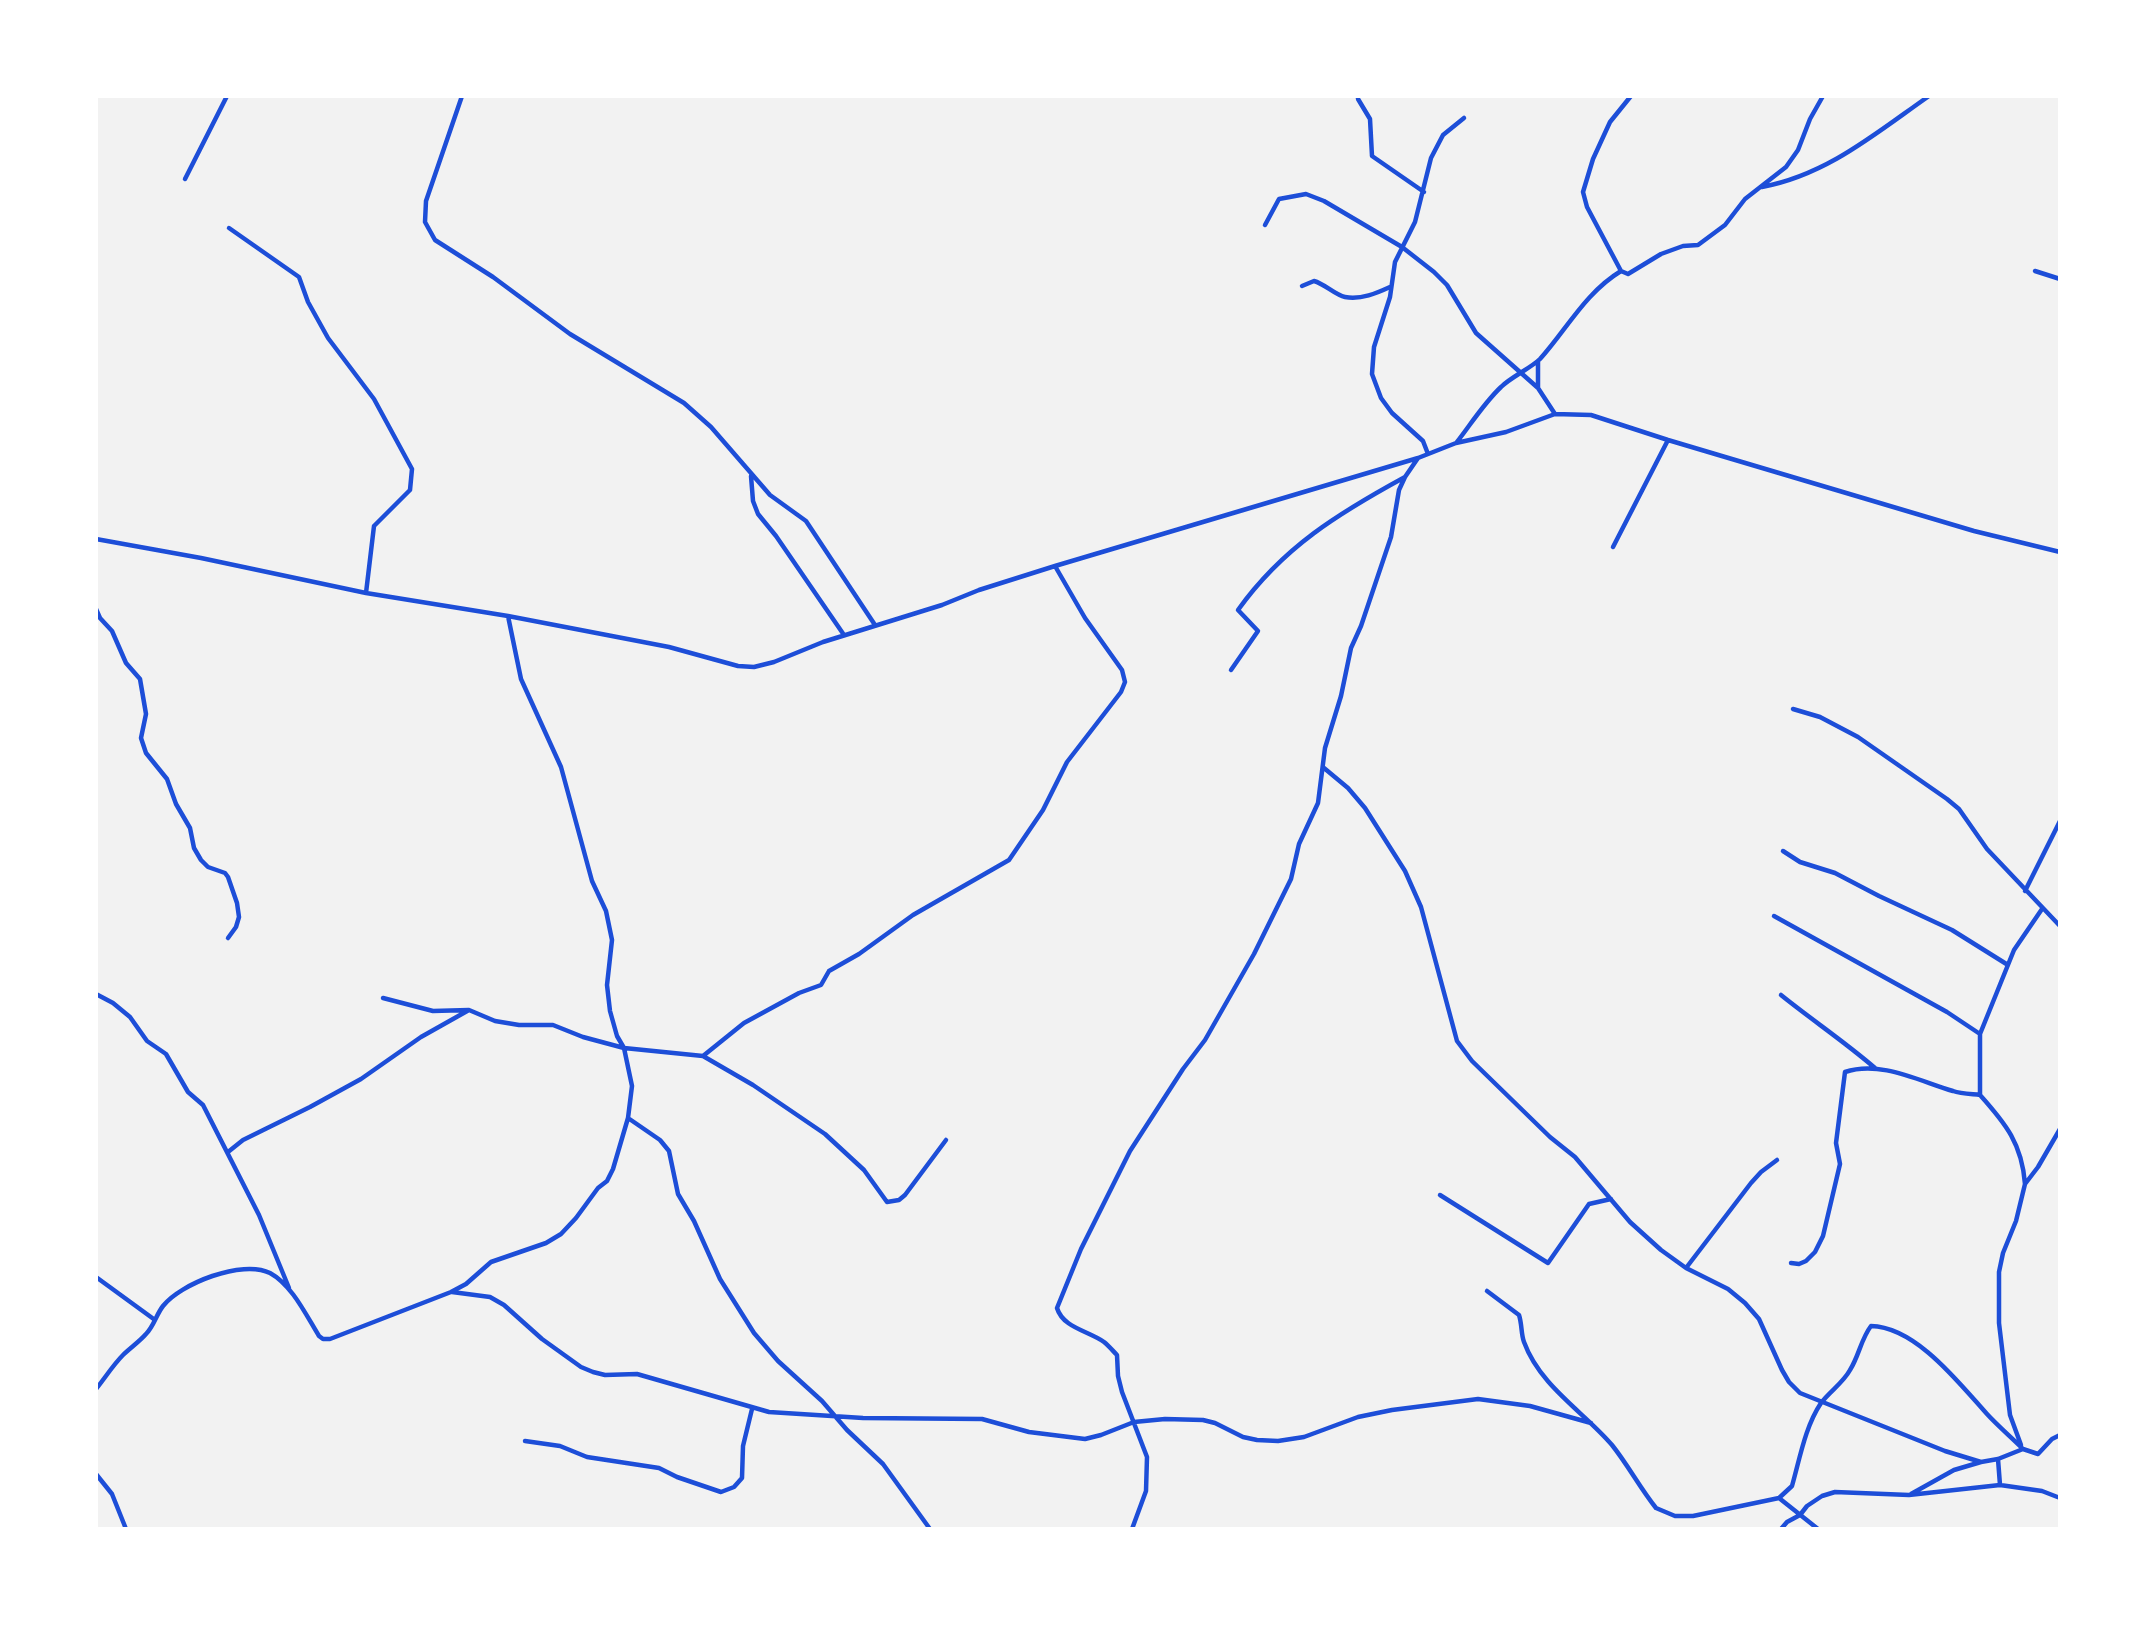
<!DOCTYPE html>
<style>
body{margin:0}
#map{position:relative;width:2156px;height:1625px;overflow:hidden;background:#f2f2f2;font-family:"Titillium Web",sans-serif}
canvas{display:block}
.frame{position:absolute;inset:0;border:98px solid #fff;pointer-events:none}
</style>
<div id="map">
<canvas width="2156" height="1625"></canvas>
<div class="frame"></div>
</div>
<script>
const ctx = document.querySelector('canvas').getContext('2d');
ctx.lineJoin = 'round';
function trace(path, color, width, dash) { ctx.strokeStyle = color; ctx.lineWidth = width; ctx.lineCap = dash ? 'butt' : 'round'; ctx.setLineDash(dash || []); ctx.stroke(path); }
trace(new Path2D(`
 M462,96L426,201L425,222L435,240L493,277L570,334L684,403L711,427L770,495L806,521L875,625
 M1358,99L1370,119L1372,156L1424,192
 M185,179L227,96
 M1762,187C1827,175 1876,133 1929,96
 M1265,225L1279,199L1306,194L1324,201L1402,247L1434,272L1447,285L1476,333L1538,388L1555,414
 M229,228L299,277L308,302L328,338L374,399L412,469L410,490L374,526L366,593
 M1621,271L1587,207L1583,192L1593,159L1610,122L1631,96
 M2035,271L2060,279
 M1302,286L1314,281C1325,284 1335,295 1345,297C1361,300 1377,293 1390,287
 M1538,361V388
 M1457,442C1471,424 1484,403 1501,387C1511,377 1531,368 1540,359C1567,329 1585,293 1621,271L1628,274L1661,254L1683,246L1698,245L1725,225L1745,199L1786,167L1798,150L1810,119L1823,96
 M1428,454L1423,441L1392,413L1381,398L1372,374L1374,347L1390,297L1395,262L1415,222L1431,158L1443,135L1464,118
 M751,476L753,501L758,514L776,536L844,635
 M1405,477L1418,458
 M96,539L201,558L366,593L508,616L669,647L738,666L754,667L774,662L823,642L942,605L979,590L1055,566L1418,458L1456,443L1506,432L1555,414L1591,415L1668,440L1974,531L2060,552
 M1613,547L1668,440
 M96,609L100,618L112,631L126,663L140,679L146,714L141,738L146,753L167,779L176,804L190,828L194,848L201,860L208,867L225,873L228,877L237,903L239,917L236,927L228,938
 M1793,709L1820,717L1858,737L1947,799L1959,809L1987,849L2060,926
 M1324,768L1348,788L1365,808L1405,871L1421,907L1457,1041L1472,1061L1550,1137L1575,1157L1630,1222L1661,1250L1686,1268L1728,1289L1745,1303L1759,1319L1782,1370L1789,1382L1800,1393L1945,1451L1981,1462
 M1783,851L1800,862L1835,873L1879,896L1952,930L2008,965
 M2025,891L2060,821
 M1774,916L1947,1012L1980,1034
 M96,994L113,1003L130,1017L147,1041L166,1054L188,1092L203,1105L259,1215L289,1288
 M1781,995C1812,1020 1845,1042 1875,1068
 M383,998L433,1011L469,1010
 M703,1056L744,1023L799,993L821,985L829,971L859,954L913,915L1009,860L1043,810L1067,762L1121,692L1125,682L1122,670L1085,618L1055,566
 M1980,1095V1034L2014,950L2042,909
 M628,1118L660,1140L669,1151L678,1194L694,1221L720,1279L754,1333L778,1361L822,1401L847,1430L883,1464L930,1529
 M228,1152L243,1140L310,1107L361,1079L421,1037L469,1010L495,1021L519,1025H553L583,1037L624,1048L703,1056L753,1085L825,1134L864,1170L887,1202L899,1200L905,1195L946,1140
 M1440,1195L1548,1263L1589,1204L1611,1199
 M1791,1263L1799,1264L1806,1261L1815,1252L1823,1236L1840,1164L1836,1143L1845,1072C1880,1060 1919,1081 1953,1091C1961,1094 1971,1094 1980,1095C2006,1124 2022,1144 2025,1184
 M1686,1268L1751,1183L1761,1172L1777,1160
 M96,1277L155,1320
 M1487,1291L1519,1315C1522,1324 1521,1334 1524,1342C1540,1386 1584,1412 1612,1445C1628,1465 1640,1488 1656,1508L1675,1516H1693L1779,1498L1792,1486C1800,1458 1805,1427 1821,1403C1830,1391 1843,1383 1850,1370C1859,1356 1861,1339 1871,1326C1916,1327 1959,1383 1987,1414C1998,1426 2011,1437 2023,1449L2038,1454L2052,1439L2060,1435
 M452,1292L490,1297L504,1305L542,1339L581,1367L593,1372L605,1375L637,1374L769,1412L863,1418L982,1419L1029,1432L1085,1439L1101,1435L1134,1422L1165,1419L1203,1420L1215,1423L1243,1437L1257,1440L1278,1441L1304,1437L1358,1417L1392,1410L1478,1399L1530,1406L1591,1423
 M96,1389C105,1378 113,1365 123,1355C130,1348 139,1342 146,1334C154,1326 156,1315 163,1306C180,1284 242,1259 270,1273C292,1285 306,1315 319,1336L323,1339H330L451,1292L466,1284L491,1262L546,1243L561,1234L576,1218L598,1188L607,1181L613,1169L628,1118L632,1086L624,1048L617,1036L610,1011L607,985L612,940L606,911L592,881L561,767L521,679L508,616
 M525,1441L560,1446L587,1457L659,1468L677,1477L721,1492L734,1487L742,1478L743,1446L752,1409
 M2021,1445L2010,1415L1999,1323V1272L2003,1253L2016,1221L2025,1184L2038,1167L2060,1129
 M1998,1459L2000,1485
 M96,1474L112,1494L126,1529
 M1911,1494L1954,1470L1981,1462L1998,1459L2023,1449
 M1779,1498L1818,1529
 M1132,1529L1146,1491L1147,1457L1122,1392L1118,1376L1117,1355C1113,1351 1109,1346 1104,1342C1089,1331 1063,1328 1057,1308L1081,1249L1130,1151L1183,1069L1205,1040L1254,954L1291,879L1299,844L1318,803L1325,748L1341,696L1351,648L1361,626L1391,537L1399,490L1405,477C1339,513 1283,547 1238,610L1258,631L1231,670
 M1781,1529L1787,1522L1800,1515L1807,1506L1822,1496L1835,1492L1909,1495L2000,1485L2042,1491L2060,1498`), '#1d4ed8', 4.5);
</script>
